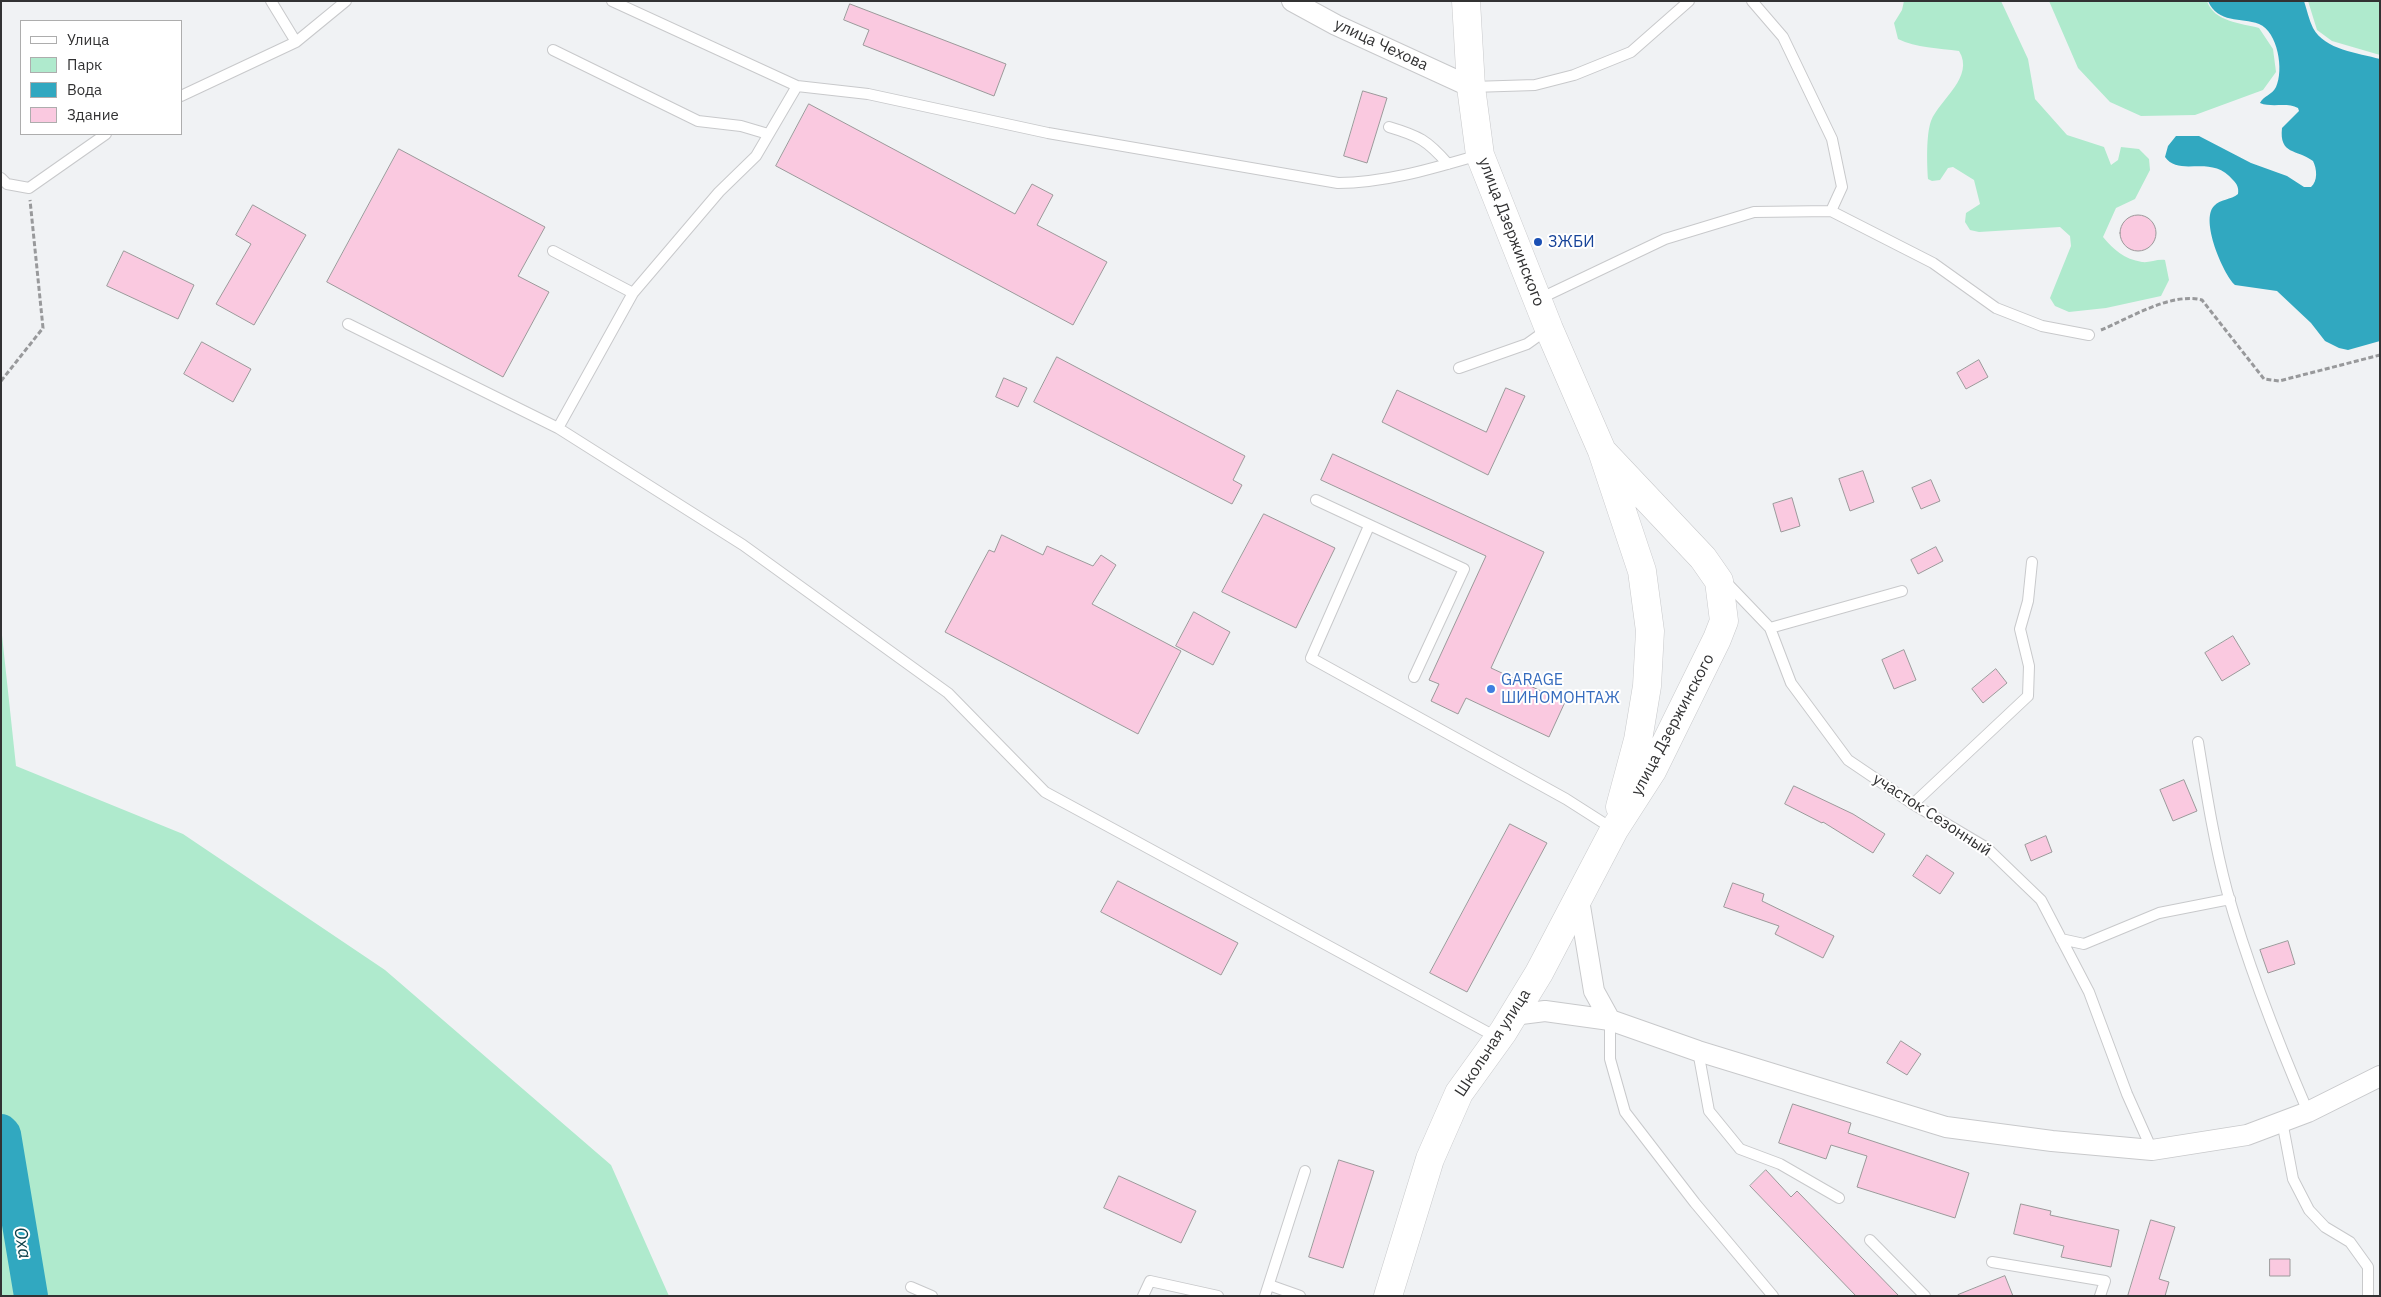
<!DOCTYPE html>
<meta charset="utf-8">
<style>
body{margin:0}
#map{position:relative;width:2381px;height:1297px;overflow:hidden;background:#f0f2f4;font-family:"IBM Plex Sans",sans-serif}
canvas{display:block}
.frame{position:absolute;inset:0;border:2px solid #323233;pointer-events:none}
.legend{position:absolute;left:20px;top:20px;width:162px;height:115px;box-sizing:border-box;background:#fff;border:1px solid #adadad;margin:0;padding:6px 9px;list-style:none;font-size:15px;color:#323233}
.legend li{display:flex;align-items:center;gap:10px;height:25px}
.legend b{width:25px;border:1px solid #adadad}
</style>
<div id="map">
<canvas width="2381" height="1297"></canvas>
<div class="frame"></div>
<ul class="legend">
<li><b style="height:6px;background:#fff"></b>Улица</li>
<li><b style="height:14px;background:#afeacd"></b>Парк</li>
<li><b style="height:14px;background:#31a8c0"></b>Вода</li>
<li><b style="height:14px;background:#fac9e0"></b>Здание</li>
</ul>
</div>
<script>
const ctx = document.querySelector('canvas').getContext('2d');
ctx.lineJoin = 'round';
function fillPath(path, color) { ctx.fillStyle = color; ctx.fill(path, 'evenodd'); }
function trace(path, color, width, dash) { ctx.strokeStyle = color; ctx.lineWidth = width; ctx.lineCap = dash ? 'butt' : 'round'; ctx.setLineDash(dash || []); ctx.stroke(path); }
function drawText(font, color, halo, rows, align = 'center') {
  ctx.font = font + ' "IBM Plex Sans",sans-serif'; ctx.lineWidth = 4; ctx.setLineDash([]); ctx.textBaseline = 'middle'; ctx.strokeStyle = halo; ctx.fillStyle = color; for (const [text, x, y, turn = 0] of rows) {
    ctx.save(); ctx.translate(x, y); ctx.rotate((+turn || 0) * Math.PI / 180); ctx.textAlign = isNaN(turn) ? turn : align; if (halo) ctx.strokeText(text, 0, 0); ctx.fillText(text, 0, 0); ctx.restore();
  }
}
fillPath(new Path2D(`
 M1904,1H2001L2028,59L2035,99L2067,135L2104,147L2111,165L2118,160L2121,147L2139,149L2149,159L2150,170L2135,199L2116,208L2103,237C2114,250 2124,259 2142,262C2149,263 2157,259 2165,260L2169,280L2161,296L2106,308L2069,312L2055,306L2050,298L2071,246L2070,236L2060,227L1979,232L1970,230L1965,222L1966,213L1980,204L1974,180L1953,167L1948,168L1940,180L1932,181L1928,179C1927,164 1926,135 1931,121C1940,99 1975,77 1959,51C1939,48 1916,48 1898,39L1894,23L1902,10Z
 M2049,1H2207C2214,22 2241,23 2259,28L2273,49L2276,72L2263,90L2195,115L2141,116L2110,102L2078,68Z
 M2308,1H2380V55L2332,41L2317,30Z
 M1,626L16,766L183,834L385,970L611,1165L669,1296H1Z`), '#afeacd');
fillPath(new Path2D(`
 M2208,1H2304C2307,10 2309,20 2313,28C2325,50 2358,53 2380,59V341L2348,350L2339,348L2325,341L2311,323L2277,291L2235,285C2223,274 2200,220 2214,206C2220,199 2231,200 2238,194C2239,188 2237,184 2233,180C2211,153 2180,178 2165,157L2168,146L2176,136H2199L2251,163L2287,176L2304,187H2311C2318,181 2317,169 2313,161C2297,149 2279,155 2282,128L2299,111L2298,108C2287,102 2272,108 2260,103C2263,96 2272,95 2276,87C2284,70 2278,32 2259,24C2241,17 2218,24 2208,1Z`), '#31a8c0');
trace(new Path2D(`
 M1,1131L4,1134L31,1296`), '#31a8c0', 34);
const building = new Path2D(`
 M850,4L1006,64L994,96L863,45L869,30L844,20Z
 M1363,91L1387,98L1367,163L1344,156Z
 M809,104L1015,214L1032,184L1053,195L1037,225L1107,262L1073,325L776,166Z
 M399,149L545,227L518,276L549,292L503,377L327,282Z
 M253,205L306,235L254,325L216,304L251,244L236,235Z
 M2120 233a18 18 0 1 1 36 0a18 18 0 1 1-36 0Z
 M124,251L194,285L178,319L107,286Z
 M202,342L251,369L233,402L184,374Z
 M1057,357L1245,456L1233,480L1242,485L1232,504L1034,402Z
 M1979,360L1988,377L1966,389L1957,373Z
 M1004,378L1027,388L1018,407L996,397Z
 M1506,388L1525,396L1488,475L1382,422L1397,390L1486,432Z
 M1333,454L1544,552L1491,668L1565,702L1549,737L1466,698L1458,714L1431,701L1439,684L1429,680L1486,556L1321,480Z
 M1863,471L1874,502L1850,511L1839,479Z
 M1931,480L1940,501L1921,509L1912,488Z
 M1792,498L1800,526L1781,532L1773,504Z
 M1264,514L1335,548L1296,628L1222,592Z
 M1002,535L1043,555L1047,546L1093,566L1101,555L1116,565L1092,604L1181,651L1138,734L945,632L989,550L994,552Z
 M1936,547L1943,561L1918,574L1911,560Z
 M1194,612L1230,632L1213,665L1176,646Z
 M2233,636L2250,664L2222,681L2205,653Z
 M1904,650L1916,680L1894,689L1882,660Z
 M1996,669L2007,683L1983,703L1972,689Z
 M2184,780L2197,811L2173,821L2160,790Z
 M1794,786L1853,814L1885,834L1873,853L1823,822L1822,823L1785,804Z
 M1510,824L1547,843L1467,992L1430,973Z
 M2046,836L2052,852L2031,861L2025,845Z
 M1927,855L1954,873L1940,894L1913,876Z
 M1118,881L1238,943L1221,975L1101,912Z
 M1733,883L1764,894L1762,901L1834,936L1823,958L1775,934L1779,926L1724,907Z
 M2288,941L2295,964L2268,973L2260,950Z
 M1901,1041L1921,1054L1907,1075L1887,1063Z
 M1793,1104L1851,1123L1848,1133L1969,1173L1955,1218L1857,1187L1867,1156L1831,1145L1826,1159L1779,1143Z
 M1339,1160L1374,1171L1343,1268L1309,1257Z
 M1766,1170L1791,1197L1797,1191L1899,1296H1856L1750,1186Z
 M1119,1176L1196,1211L1181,1243L1104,1208Z
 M2021,1204L2051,1211L2050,1215L2119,1230L2111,1267L2061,1257L2064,1246L2014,1234Z
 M2151,1220L2175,1227L2159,1279L2169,1282L2165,1296H2128Z
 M2270,1259H2290V1276H2270Z
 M2005,1276L2013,1296H1958V1295Z`);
fillPath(building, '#fac9e0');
trace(building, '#9b999a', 1);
const lane = new Path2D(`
 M271,1L296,42
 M612,1L797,86L868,94L1048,133L1338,183C1386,183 1434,168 1479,155
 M1752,1L1783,37L1832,139L1842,187L1831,211
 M553,50L698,121L741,126L768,134
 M1472,87L1535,85L1574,75L1631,52L1689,1
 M181,96L296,42L346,1
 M1389,127C1419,136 1427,140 1448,164
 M1,178L7,184L29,188L106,134
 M553,251L633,293
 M1539,299L1665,239L1754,212L1831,211L1933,263L1996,308L2042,326L2089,335
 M348,324L558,428L633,293L719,192L756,156L797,86
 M1459,368L1527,344L1548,329
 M558,428L743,545L948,693L1045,792L1498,1038
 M1316,500L1464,569L1414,677
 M1369,526L1311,658L1566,799L1613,829
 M1724,580L1770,628L1791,683L1848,760L1913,804L1987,848L2041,900L2089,992L2127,1094L2152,1150
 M1770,628L1902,591
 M2198,742C2206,791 2214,842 2227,891C2248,966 2277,1040 2308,1112
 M1913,804L2028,696L2029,666L2020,629L2028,601L2032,562
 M2061,939L2084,944L2159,913L2230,899
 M1610,1020V1059L1625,1112L1695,1203L1773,1296
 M1698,1051L1709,1111L1740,1149L1780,1164L1839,1198
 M2282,1121L2293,1179L2309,1210L2325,1227L2350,1242L2368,1267V1296
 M1870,1240L1925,1296
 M1992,1262L2105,1281L2100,1296
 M1269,1285L1300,1296
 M911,1287L932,1296
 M1143,1296L1150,1281L1218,1296
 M1265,1296L1305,1171`);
const street = new Path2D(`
 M1292,1L1336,25L1471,87
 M1579,900L1594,991L1610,1020L1698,1051L1946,1127L2052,1141L2152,1150L2247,1135L2308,1112L2380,1076
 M1513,1015L1545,1011L1610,1020`);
const secondary = new Path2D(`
 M1466,1L1471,87L1480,155L1549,329L1602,451L1642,571L1650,631L1647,686L1638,740L1620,807
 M1388,1296L1430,1159L1459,1093L1503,1032L1539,973L1614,830L1652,771L1717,639L1724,621L1719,581L1703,558L1602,451`);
trace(lane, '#c8c9cb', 12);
trace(street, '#c8c9cb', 22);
trace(secondary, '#c8c9cb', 29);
trace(new Path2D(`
 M2101,330C2130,318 2171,292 2202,300L2264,379L2279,381L2380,355
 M1,381L43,328L30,200`), '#98999b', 3, [5, 2.5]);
trace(lane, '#fff', 10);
trace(street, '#fff', 20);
trace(secondary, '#fff', 28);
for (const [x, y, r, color] of [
 [1538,242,5,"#1a4fb4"],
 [1491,689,5,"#3f7fe0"]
]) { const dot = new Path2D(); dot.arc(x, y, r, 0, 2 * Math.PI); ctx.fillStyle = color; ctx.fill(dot); trace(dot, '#fff', 2); }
drawText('16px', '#323233', '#fff', [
 ["улица Чехова",1381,45,25],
 ["улица Дзержинского",1511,232,69],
 ["улица Дзержинского",1673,725,-62],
 ["участок Сезонный",1932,815,33],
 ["Школьная улица",1493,1043,-57]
]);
drawText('16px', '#164399', '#fff', [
 ["ЗЖБИ",1548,242]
], 'left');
drawText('16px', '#366cbe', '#fff', [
 ["GARAGE",1501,680],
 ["ШИНОМОНТАЖ",1501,698]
], 'left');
drawText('italic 18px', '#0c404a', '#fff', [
 ["Оха",22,1243,80]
]);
</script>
